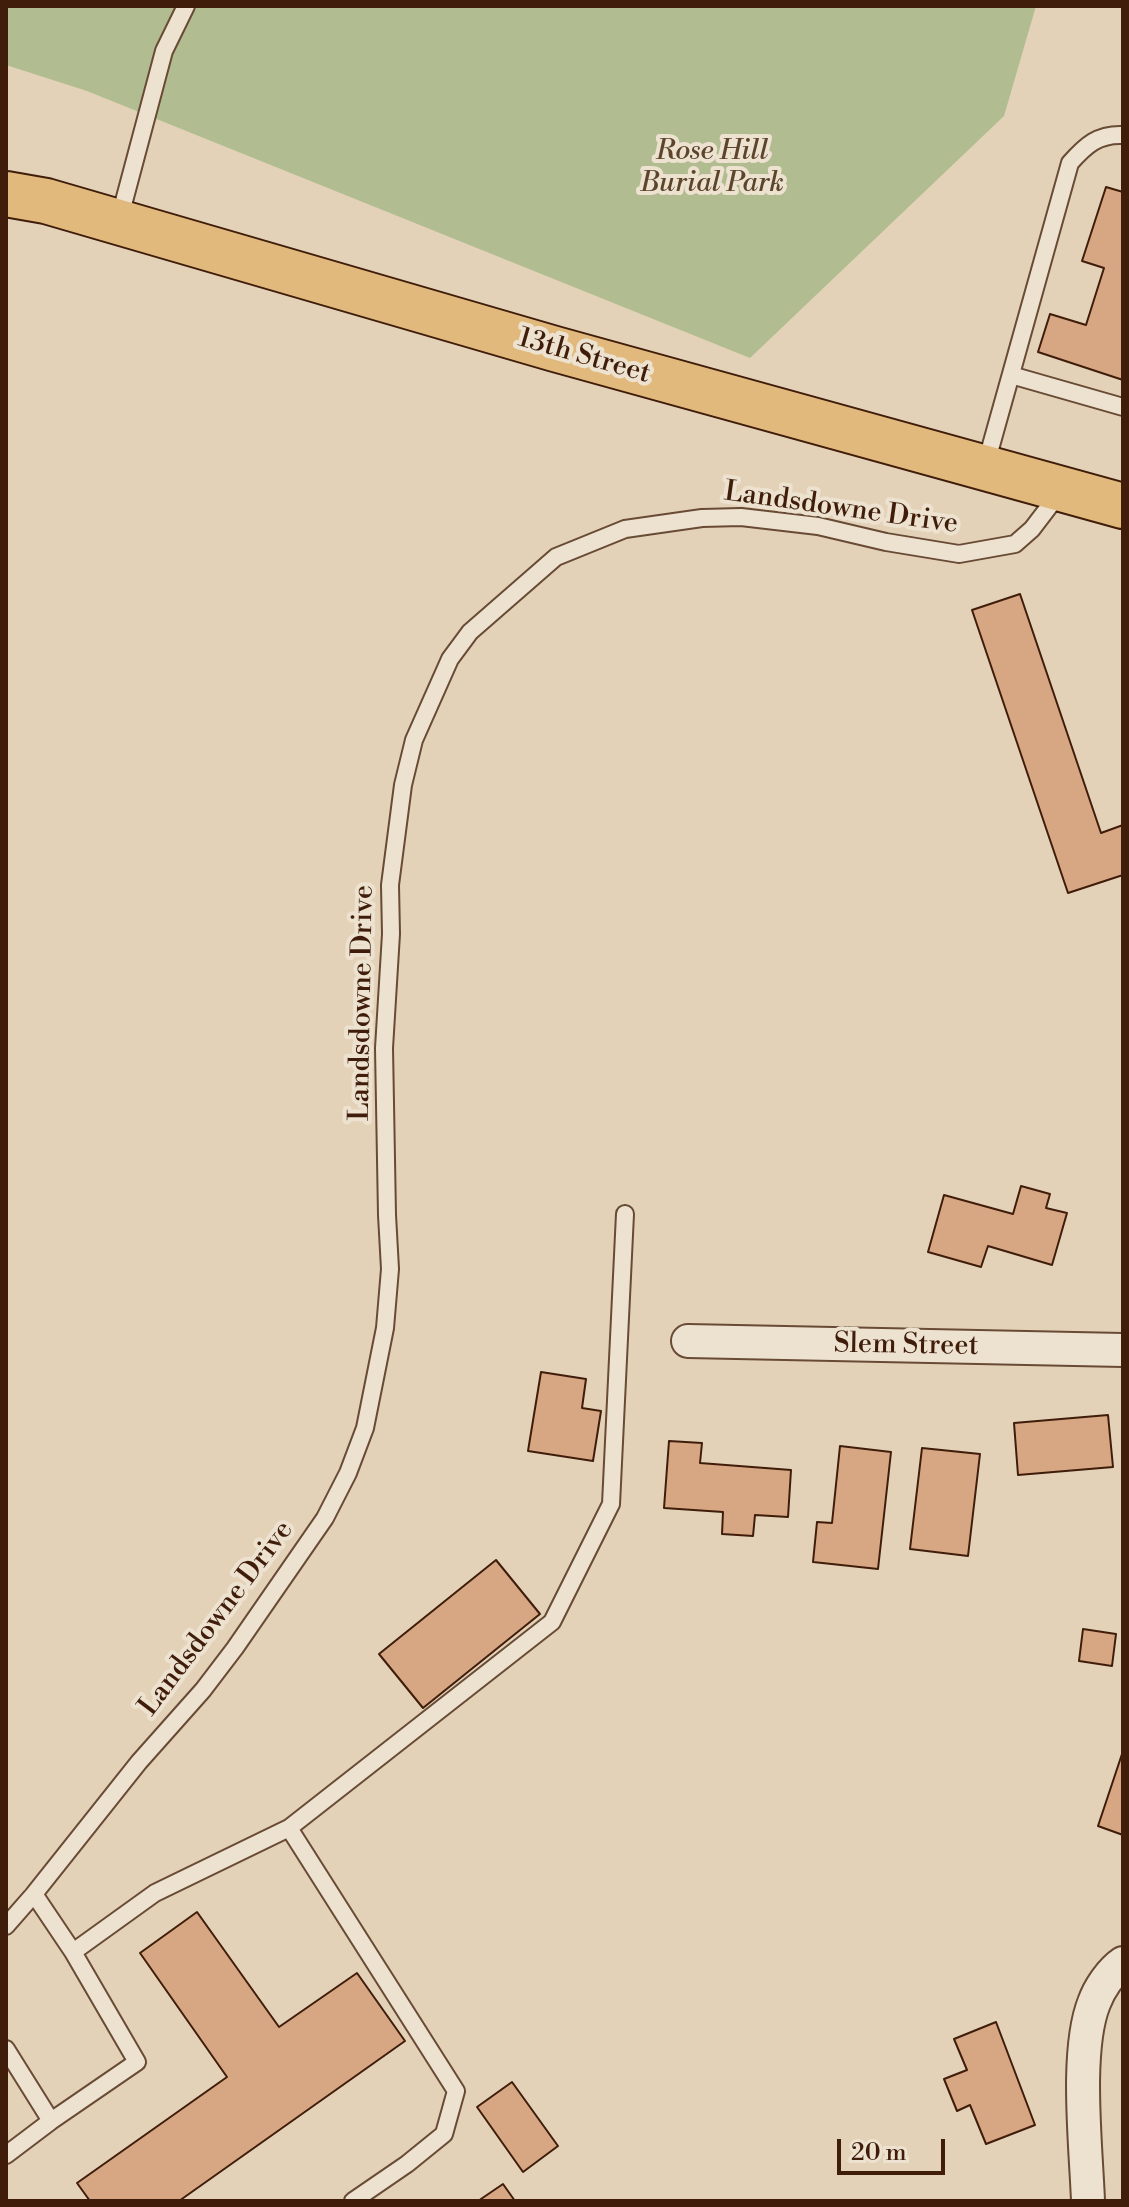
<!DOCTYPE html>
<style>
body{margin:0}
#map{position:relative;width:1129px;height:2207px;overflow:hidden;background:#e3d2b7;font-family:"Libre Bodoni",serif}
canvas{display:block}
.frame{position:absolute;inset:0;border:8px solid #3f1d0a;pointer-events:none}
.scale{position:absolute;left:837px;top:2139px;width:108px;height:36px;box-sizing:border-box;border:4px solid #3f1d0a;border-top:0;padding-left:10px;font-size:24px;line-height:28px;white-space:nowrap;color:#3f1d0a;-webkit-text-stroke:6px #ede2d0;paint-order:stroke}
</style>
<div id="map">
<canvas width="1129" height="2207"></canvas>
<div class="frame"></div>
<div class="scale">20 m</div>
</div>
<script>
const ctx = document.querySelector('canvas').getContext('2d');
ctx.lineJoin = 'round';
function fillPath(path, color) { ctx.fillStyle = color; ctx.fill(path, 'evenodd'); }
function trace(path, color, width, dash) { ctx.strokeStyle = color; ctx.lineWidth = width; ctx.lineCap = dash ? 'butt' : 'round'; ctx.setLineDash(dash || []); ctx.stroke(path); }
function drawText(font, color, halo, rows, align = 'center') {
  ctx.font = font + ' "Libre Bodoni",serif'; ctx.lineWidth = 8; ctx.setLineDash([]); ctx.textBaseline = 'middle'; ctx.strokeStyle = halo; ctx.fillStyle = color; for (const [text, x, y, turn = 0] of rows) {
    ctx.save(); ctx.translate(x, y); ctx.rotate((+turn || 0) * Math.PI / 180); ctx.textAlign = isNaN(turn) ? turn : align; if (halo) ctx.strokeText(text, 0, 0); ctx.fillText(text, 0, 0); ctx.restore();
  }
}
fillPath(new Path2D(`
 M6,6H1036L1004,116L750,358L87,91L6,65Z`), '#b1bd90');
const building = new Path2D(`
 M1106,187L1123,192V380L1038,352L1050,314L1086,325L1104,268L1082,261Z
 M1020,594L1101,833L1123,825V875L1068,893L972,610Z
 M1021,1186L1050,1194L1046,1208L1067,1213L1052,1265L988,1246L981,1267L928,1252L944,1195L1013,1214Z
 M541,1372L586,1379L582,1408L601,1411L593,1461L528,1451Z
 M1108,1415L1113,1467L1018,1475L1014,1423Z
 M669,1441L702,1443L700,1463L791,1470L788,1517L755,1515L753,1536L722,1534L723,1512L664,1508Z
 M840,1446L891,1452L878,1569L813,1562L817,1522L832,1523Z
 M922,1448L980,1454L968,1556L910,1549Z
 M496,1560L540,1614L423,1708L379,1654Z
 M1083,1629L1116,1634L1112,1666L1079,1661Z
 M1123,1751V1835L1098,1826Z
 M197,1912L279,2027L357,1973L405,2041L179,2201H90L77,2183L227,2077L140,1953Z
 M996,2022L1035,2125L986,2144L970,2105L957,2111L944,2079L967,2070L954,2039Z
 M512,2082L558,2146L523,2172L477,2107Z
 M503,2184L515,2201H478Z`);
fillPath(building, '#d7a683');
trace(building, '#3f1d0a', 2);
const service = new Path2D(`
 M119,220L164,51L186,6
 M1011,375L1123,407
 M985,467L1070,163C1086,145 1098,134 1123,135
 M6,1926L34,1894L139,1762L203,1690L235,1648L325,1518L348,1473L365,1428L385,1328L390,1269L387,1215L384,1048L391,934L390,885L403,785L414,740L450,659L470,632L556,557L625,529L702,518L741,517L818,526L886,542L959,554L1015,544L1032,529L1061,491
 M73,1952L155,1893L289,1828
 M6,2049L51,2121
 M6,2155L51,2121L137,2062L73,1952L34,1894
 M353,2201L407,2164L444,2134L456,2091L289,1828L552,1622L611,1504L625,1214`);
const minor = new Path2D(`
 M688,1341L1123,1350
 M1088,2201C1086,2147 1075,2051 1094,2003C1099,1989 1111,1971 1123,1963`);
const primary = new Path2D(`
 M6,194L46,201L555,349L1123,506`);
trace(service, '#684a35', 20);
trace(minor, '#684a35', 36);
trace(primary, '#3f1d0a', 48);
trace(service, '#ede2d0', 16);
trace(minor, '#ede2d0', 32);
trace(primary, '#e2b97c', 44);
drawText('italic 28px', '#5c452c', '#ede2d0', [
 ["Rose Hill",712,152],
 ["Burial Park",712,184]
]);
drawText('28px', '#3f1d0a', '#ede2d0', [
 ["13th Street",584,357,16],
 ["Landsdowne Drive",841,509,8],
 ["Landsdowne Drive",363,1003,-89],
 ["Slem Street",906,1346,1],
 ["Landsdowne Drive",217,1619,-53]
]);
</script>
